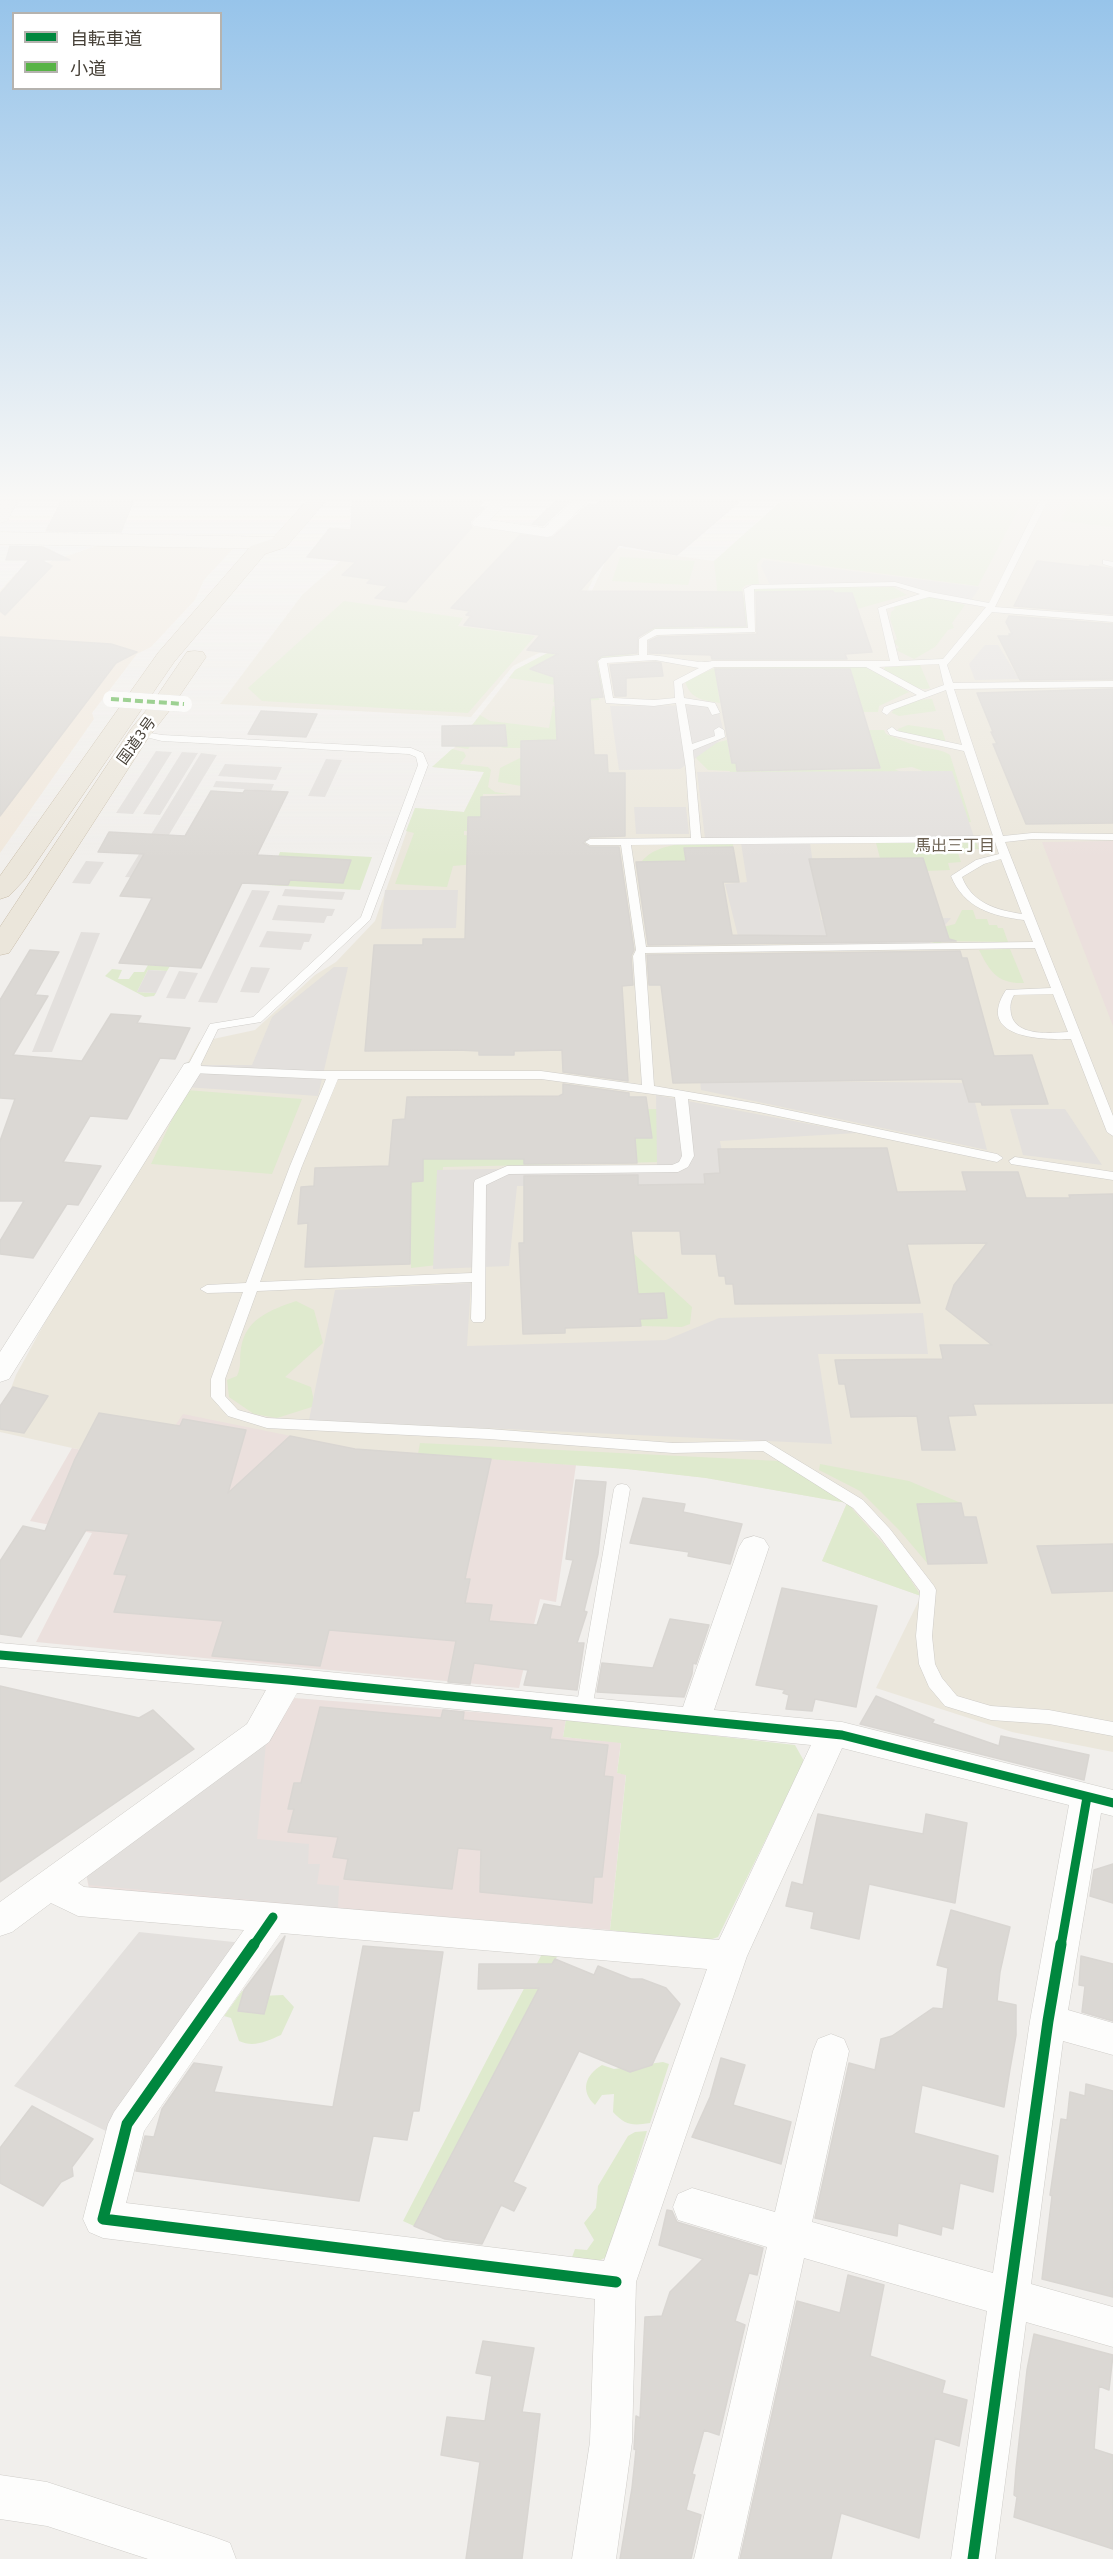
<!DOCTYPE html>
<meta charset="utf-8">
<style>
body{margin:0}
#map{position:relative;width:1113px;height:2559px;overflow:hidden;background:#f1efec;font-family:"IBM Plex Sans","Noto Sans JP",sans-serif}
canvas{display:block}
.legend{position:absolute;left:12px;top:12px;width:210px;height:78px;box-sizing:border-box;background:#fff;border:2px solid #b5b3af;margin:0;padding:8px 10px;list-style:none;font-size:18px;color:#474138}
.legend li{display:flex;align-items:center;gap:12px;height:30px}
.legend b{width:30px;border:2px solid #b5b3af}
</style>
<div id="map">
<canvas width="1113" height="2559"></canvas>
<ul class="legend">
<li><b style="height:8px;background:#00873e"></b>自転車道</li>
<li><b style="height:8px;background:#57b346"></b>小道</li>
</ul>
</div>
<script>
const ctx = document.querySelector('canvas').getContext('2d');
ctx.lineJoin = 'round';
function fillPath(path, color) { ctx.fillStyle = color; ctx.fill(path, 'evenodd'); }
function trace(path, color, width, dash) { ctx.strokeStyle = color; ctx.lineWidth = width; ctx.lineCap = dash ? 'butt' : 'round'; ctx.setLineDash(dash || []); ctx.stroke(path); }
function drawText(font, color, halo, rows, align = 'center') {
  ctx.font = font + ' "IBM Plex Sans","Noto Sans JP",sans-serif'; ctx.lineWidth = 5; ctx.setLineDash([]); ctx.textBaseline = 'middle'; ctx.strokeStyle = halo; ctx.fillStyle = color; for (const [text, x, y, turn = 0] of rows) {
    ctx.save(); ctx.translate(x, y); ctx.rotate((+turn || 0) * Math.PI / 180); ctx.textAlign = isNaN(turn) ? turn : align; if (halo) ctx.strokeText(text, 0, 0); ctx.fillText(text, 0, 0); ctx.restore();
  }
}
fillPath(new Path2D(`
 M99,545L233,549L204,580L195,600L151,647L137,654L92,713L94,719L0,853V591L16,573Z`), '#f0e8dd');
fillPath(new Path2D(`
 M780,502H1113V1752L1012,1732L876,1688L921,1596L822,1561L847,1503L706,1478L627,1469L355,1449L290,1436L149,1465L0,1432V1406L10,1391L16,1375L199,1042L255,1030L315,975L336,962L375,921L415,808L464,812L484,772L432,767L455,747L515,670L606,622L581,615L611,549L621,548L714,561Z
 M390,517L553,536L609,546L576,615L601,622L513,666L471,717L220,704L302,595Z`), '#ebe7dc');
fillPath(new Path2D(`
 M1113,841V1026L1042,842Z
 M183,1414L355,1449L576,1465L556,1602L540,1599L519,1688L36,1642L92,1533L30,1521L72,1448L149,1464Z
 M294,1698L566,1719L563,1737L621,1742L617,1773L626,1774L610,1930L89,1889L85,1868L268,1738Z`), '#ebe0dd');
fillPath(new Path2D(`
 M780,502H1033L1028,508H1019L978,586L762,558L757,564L759,584L746,585L742,588L749,626C738,631 707,633 698,624L693,625L694,628L633,634L602,655L635,654L597,660L602,686L599,700L553,702L556,685L509,678L515,670L607,622L718,598L714,561Z
 M1070,502H1113V527L1061,521Z
 M620,557L695,561L688,585L612,581Z
 M893,587L907,595L857,609L833,591L754,592V589L759,588Z
 M935,596L965,605L952,623L954,628L948,630L935,647L914,659L896,650L899,647L893,642L897,639L890,619L891,612L895,609L893,606Z
 M344,601L463,618L458,626L535,636L468,713L262,701L248,688Z
 M920,665L930,688C917,693 896,676 884,670L885,667Z
 M848,666L866,667L909,692L879,706L878,712H863L852,677L717,684L720,703C704,700 690,700 685,681L715,668Z
 M932,699L936,711L899,716L892,713L894,708L917,700Z
 M553,706L556,707L558,748H504L477,739L468,749L455,747L480,715L490,721L549,728Z
 M908,725L942,730L946,742L899,733L898,729Z
 M868,730H884L886,734C897,738 907,743 918,746C931,750 940,748 950,755L971,822H954L923,771L912,767L895,769L900,772L729,774L730,771L708,770L696,758L704,746L727,740L731,762L736,763L738,771L881,769Z
 M452,749L464,752L466,756L460,764L488,767L491,770L488,787L495,792L509,794H483L481,809L489,831H464V835L475,836L487,863L453,866L447,887L395,884L414,833L406,831L415,808L464,812L484,772L432,767Z
 M524,756L535,774L521,775V786L498,782L500,768Z
 M976,842L979,849H969V853H958L961,862L948,863L950,870L926,871L880,858L876,843Z
 M678,844H733V847L684,848L686,861L643,885L641,862C651,850 664,847 678,844Z
 M280,852L372,857L360,890L267,885Z
 M962,910H973L976,919H987L989,925H997L998,928H1003L1008,942L945,941L937,944L929,941L943,927L955,924Z
 M1010,949L1024,983C998,984 990,972 979,950Z
 M148,965L170,966L167,971L148,970L137,992L156,993L154,996L145,997L105,976L112,969L122,970L118,979H129L134,972H144Z
 M186,1090L302,1099L272,1174L151,1164Z
 M657,1109L661,1162L443,1167L440,1224L464,1262L411,1268V1182L423,1181L417,1136L591,1110Z
 M633,1253L692,1307L690,1324L682,1327L641,1326Z
 M296,1301L314,1310L323,1343L285,1377L311,1387L315,1406L277,1418L254,1414L229,1397L227,1380L237,1376C242,1365 239,1359 241,1348C246,1318 271,1310 296,1301Z
 M420,1443L779,1461L847,1503L899,1562L921,1596L822,1561L847,1503L706,1478L627,1469L418,1454Z
 M820,1464L909,1481L961,1503L917,1504L928,1564L900,1531L860,1491L819,1470Z
 M566,1719L795,1745L804,1761L718,1937L704,1942L610,1930L626,1775L617,1773L621,1743L563,1737Z
 M543,1952L559,1953L414,2226L403,2221Z
 M242,1991L261,1996L283,1995L294,2007L281,2035C267,2041 254,2048 239,2041L231,2018L224,2016Z
 M663,2062L669,2064L650,2123C632,2126 625,2125 613,2112L614,2094L602,2095L595,2105C580,2091 585,2075 602,2065L614,2069Z
 M647,2131L608,2256L599,2261L571,2260L575,2249L587,2250L594,2240L584,2223L596,2208L598,2186L628,2136L635,2132Z`), '#dfeace');
fillPath(new Path2D(`
 M764,560L980,587L971,600L893,583L770,585L761,566Z
 M985,645H998L1019,679L975,680L969,664Z
 M717,705L725,737L680,769L619,770L610,706Z
 M156,751L172,752L133,814L116,813Z
 M182,752L198,753L160,815L143,814Z
 M201,753L217,755L143,878L125,877Z
 M326,759L342,760L325,797L308,796Z
 M225,764L282,767L276,780L218,776Z
 M952,771L974,837L705,838L697,772Z
 M216,781L274,784L271,791L213,787Z
 M634,807H686L689,834H636Z
 M741,843H810L821,920L951,918L929,944H740L725,884L747,882Z
 M86,861L104,862L90,884L72,883Z
 M285,889L345,892L342,900L282,896Z
 M252,890L270,891L217,1003L198,1002Z
 M385,890H458L456,928L381,929Z
 M278,905L335,909L332,916H327L324,923L272,920Z
 M267,931L312,934L309,942H304L301,950L259,947Z
 M81,932L100,933L52,1052H32Z
 M251,967L270,968L259,993L240,992Z
 M334,967H348L318,1096L185,1087L202,1065H252L272,1017Z
 M148,970L167,971L156,993L137,992Z
 M179,971L198,973L185,999L166,998Z
 M700,1080L970,1083L987,1150L701,1090Z
 M656,1095L857,1133L720,1141L728,1186H517L509,1266L433,1269L437,1170L657,1166Z
 M1010,1109H1065L1102,1165L1023,1155Z
 M471,1283L467,1346L666,1340L719,1318L923,1313L928,1354H818L832,1444L309,1420L335,1290Z
 M266,1743L257,1839L309,1844L308,1864H320L317,1884L339,1886L338,1908L89,1885L85,1868Z
 M139,1932L243,1943L108,2132L14,2086Z`), '#e3e0dd');
const building = new Path2D(`
 M61,502H133L121,532L46,531Z
 M352,502H483L478,507L484,508L470,522L472,527L406,602L375,598L388,586L367,583L371,579L342,575L356,562L307,557L330,528L351,530Z
 M555,502H569L543,526L532,524Z
 M599,502H739L677,555L619,545L580,591L742,592L746,626L655,627L638,637L637,653L602,656L596,661L603,697L590,698L594,755H607L608,773H625V836L590,837L583,843L590,847H619L634,950L631,956L633,985L622,986L628,1081L563,1072L562,1050L514,1051V1055H479V1051L458,1050L365,1051L374,945H423V939H465L468,817H481V797L521,796V741L557,740L554,677L530,669L558,654L527,650L540,635L464,625L471,616L466,615L470,611L451,608L520,535L552,538L588,504L596,505Z
 M10,546L43,547L70,560H41L52,566L5,615L0,611V594L29,560H6Z
 M1037,561L1089,567L1090,565L1113,569V614L1014,606Z
 M833,591L834,593H852L872,652L845,654L847,659H712L711,655L649,653V641L658,637L757,634L756,592Z
 M1009,616L1113,624V679L1020,680L998,636H1010L1009,634H1012L1006,622Z
 M0,637L111,644L137,652L116,663L0,816Z
 M655,662L661,663L663,676L626,678V696H615L610,665Z
 M715,669H850L880,768L737,771L736,763H732Z
 M1113,689V823L1026,824L993,744H997L991,732H993L977,693Z
 M261,711L317,714L306,737L248,734Z
 M505,725L507,746H442V726Z
 M245,790L288,792L257,855L351,860L343,883L290,880L288,885L242,883L201,968L119,963L152,898L120,896L144,854L98,852L109,832L185,836L211,791L243,793Z
 M733,847L739,882H723L732,935L827,936L809,859L923,858L949,939L956,941L648,945L636,862L686,861L684,848Z
 M30,950L59,952L35,995L48,996L13,1055L82,1061L111,1014L141,1016L137,1023L190,1028L175,1059L160,1058L127,1119L90,1116L63,1162L101,1166L78,1205L67,1204L33,1258L0,1254V1241L24,1201H0V1141L15,1099L0,1098V1000Z
 M960,951L962,958H967L994,1056L1032,1055L1048,1104L982,1105L981,1102H969L962,1079L673,1083L661,985H649L647,955Z
 M563,1084L629,1093V1097H646L652,1138H635L637,1163L524,1164V1159H423V1181L411,1182L410,1264L305,1267L308,1223L298,1224L301,1187L314,1186L315,1168L389,1166L393,1120L405,1119L407,1097L559,1096L563,1094Z
 M887,1148L897,1192L967,1191L962,1172H1018L1026,1198H1070L1069,1195L1113,1194V1403L973,1404L976,1415L948,1416L955,1450H922L917,1416L851,1417L845,1384H839L835,1360L943,1359L940,1345H992L946,1309L954,1285L987,1243L907,1244L920,1303L735,1304L733,1284H726L725,1276H719L716,1254H682L680,1231H631L638,1294L664,1293L667,1318L640,1319L641,1326L565,1328V1333L523,1334L519,1243H524V1176L638,1175V1185L705,1184L704,1174L720,1173L718,1149Z
 M13,1387L48,1396L24,1433L0,1429V1406Z
 M99,1413L180,1426L183,1419L246,1430L228,1493L290,1436L355,1449L491,1459L465,1579H470L465,1603L492,1605L489,1621L537,1625L544,1604L561,1607L573,1560L566,1559L576,1480L606,1482L598,1554L584,1611L587,1612L577,1643H584L577,1690L524,1685L528,1670L474,1663L470,1684L448,1682L456,1641L329,1630L320,1666L212,1656L223,1621L114,1612L127,1575L114,1574L129,1534L86,1530L21,1637L0,1634V1561L23,1526L45,1531L75,1459Z
 M643,1498L685,1504L683,1512L742,1524L730,1564L688,1556L689,1552L630,1543Z
 M961,1503L964,1517H976L987,1563L928,1564L917,1504Z
 M1113,1544V1591L1052,1593L1037,1546Z
 M782,1588L877,1606L856,1707L815,1699L812,1711L786,1709L789,1695L783,1693L785,1690L756,1685Z
 M670,1619L709,1625L696,1664L693,1663L692,1674L684,1697L597,1692L602,1663L653,1668Z
 M0,1686L139,1718L153,1710L194,1749L0,1882Z
 M876,1696L934,1720L932,1723L999,1746L1001,1736L1089,1755L1084,1780L860,1724Z
 M320,1707L441,1718L443,1710L464,1712L463,1720L552,1728L550,1739L608,1745L604,1776L613,1777L602,1877H594L592,1903L480,1892L481,1850L458,1848L452,1889L344,1879L348,1859L333,1857L338,1837L288,1832L294,1809H288L294,1783H301Z
 M818,1814L923,1834L926,1814L967,1823L955,1903L869,1884L859,1939L811,1928L814,1912L786,1906L792,1882L803,1885Z
 M1113,1864V1903L1090,1896L1094,1870Z
 M951,1910L1010,1927L1000,1972L997,2001L1016,2005V2035L1010,2069L1004,2107L922,2085L914,2133L998,2156L993,2192L960,2183L953,2229L942,2226L941,2235L898,2223L897,2236L815,2218L849,2063L875,2070L881,2039L892,2036L933,2008L943,2009L948,1968L937,1965Z
 M285,1936L264,2014L238,2011L244,1990Z
 M363,1946L443,1952L419,2111H413L407,2140L373,2136L359,2201L136,2171L145,2136L154,2137L162,2109L194,2063L222,2067L214,2092L333,2107Z
 M1081,1956L1113,1964V2021L1082,2012L1085,1986L1079,1985Z
 M555,1959L594,1975L598,1966L631,1979H642L666,1988L680,2004L652,2065L630,2072L579,2051L513,2182L526,2188L514,2211L501,2205L482,2244L445,2239L414,2226L539,1988L478,1989L479,1964H552Z
 M721,2058L745,2065L733,2105L791,2122L781,2164L692,2137L710,2097Z
 M1086,2084L1113,2091V2297L1042,2279L1052,2196L1050,2195L1061,2119L1067,2120L1070,2092L1085,2096Z
 M32,2106L93,2139L72,2167L73,2176L61,2182L43,2206L0,2183V2148Z
 M667,2210L672,2211L677,2222L763,2248L757,2275L749,2273L735,2321L745,2325L719,2435L704,2430L692,2474L695,2475L686,2510L701,2515L691,2559H620L632,2488L636,2450L634,2449L636,2416L640,2418L645,2317L662,2316L670,2292L703,2259L659,2245Z
 M848,2275L884,2285L870,2356L945,2381L942,2393L967,2400L959,2446L935,2438L919,2538L841,2513L831,2559H740L797,2301L840,2313Z
 M1034,2334L1113,2355L1109,2390L1099,2386L1094,2449L1113,2455V2549L1014,2517L1017,2497L1014,2495L1016,2469L1027,2370Z
 M483,2341L534,2348L522,2412L540,2414L522,2559H466L480,2462L441,2455L447,2417L485,2421L492,2376L476,2373Z`);
fillPath(building, '#dbd8d4');
trace(building, '#d9d6d2', 1.5);
const lane = new Path2D(`
 M1039,502H1047L995,607L1113,616V622L992,612L947,665L953,683L1113,681V687L954,689L1003,836L1032,833L1113,834V840L1032,839L1005,842L1113,1116V1136L1107,1132L1071,1039C1041,1040 975,1038 1006,990L1051,988L1035,948L645,953L654,1086L759,1104L997,1154L1003,1158L997,1162L759,1112L688,1099L694,1156L688,1167L678,1172L509,1174L486,1185L485,1319L483,1322H473L471,1319L472,1282L257,1291L225,1379V1396L238,1410L267,1418L489,1429L673,1443L766,1441L863,1500L890,1529L934,1586L936,1590L932,1636L935,1664L942,1678L957,1696L991,1706L1049,1710L1113,1722V1736L1049,1724L991,1720L945,1706L929,1687L919,1664L916,1636L920,1591L880,1537L853,1508L763,1451L673,1453L489,1439L267,1428L228,1416L211,1397V1379L243,1292L207,1293L200,1289L207,1285L246,1283L290,1166L326,1079L192,1073L186,1069L210,1024L253,1017L361,917L418,765L416,757L409,754L162,741L134,734L139,731L162,735L411,748L423,753L428,765L370,920L261,1022L218,1029L200,1066L318,1071H541L642,1085L633,956L636,950L621,845H590L585,842L590,839L691,838L686,769L676,703L654,706L606,703L598,661L602,658L639,655V639L655,629L748,628L744,589L752,585L895,582L930,592L989,603ZM895,586L920,594L878,608L890,661H712C700,665 664,655 647,655V640L657,635L755,632L754,589ZM929,597L986,607L943,659L899,661L886,609ZM655,660L699,668L674,681L675,698L654,700L613,698L607,663ZM939,664L944,685L925,692L879,667ZM714,667H866L917,695L884,707L882,712L887,715L892,710L946,690L962,745L897,731L892,727L887,730L890,735L964,751L993,836L701,838L693,750L725,737L724,730L719,727L714,730L715,736L692,744L685,704L708,707L712,715L720,713L715,703L684,698L682,684ZM995,842L999,854L976,860L951,876C964,908 992,916 1024,920L1033,942L646,947L631,845ZM1001,859L1022,914C996,910 972,903 962,877L984,864ZM1053,994L1068,1032C1051,1033 1016,1037 1011,1014C1010,1006 1010,1002 1014,995ZM338,1079H541L675,1097L682,1156L679,1162L672,1165L507,1166L475,1180L474,1183L472,1273L260,1282L302,1166Z
 M1103,560L1113,562V567L1103,564Z
 M1015,1157L1113,1172V1180L1011,1164L1009,1161Z
 M622,1484L627,1485L630,1489L592,1709L590,1714L584,1716L578,1714L576,1709L614,1489L617,1485Z`);
const street = new Path2D(`
 M493,502H508L490,520L544,528L572,502H587L552,536L547,537L474,526L472,523L474,520Z
 M192,1062L200,1064L203,1069L9,1379L0,1382V1352L181,1069L184,1064Z
 M754,1536L764,1539L769,1547L714,1710L842,1722L1113,1790V1816L1101,1813L1068,2010L1113,2023V2055L1063,2041L1031,2284L1113,2307V2347L1026,2322L995,2559H951L987,2311L804,2258L738,2559H694L767,2247L678,2220L673,2207L678,2194L692,2188L775,2212L813,2051L818,2039L831,2034L844,2039L849,2051L812,2222L993,2273L1030,2021L1069,1805L842,1748L747,1956L636,2282L632,2442L616,2559H572L590,2442L595,2299L103,2238L89,2232L83,2219L108,2124L114,2112L244,1930L78,1916L51,1903L12,1932L0,1936V1902L247,1724L266,1690L0,1667V1643L288,1668L683,1707L739,1547L744,1539ZM297,1693L811,1745L719,1940L84,1887L78,1883L269,1742ZM281,1933L707,1969L604,2261L126,2203L144,2131Z
 M0,2475L47,2482L214,2537L230,2543L236,2559H148L47,2526L0,2519Z`);
const secondary = new Path2D(`
 M0,502H17L7,521L0,523Z
 M0,532L279,537L286,539L289,543L286,547L279,549L0,544Z`);
const highway = new Path2D(`
 M306,502H325L286,547L265,554L174,662L25,879L9,896L0,899V876L158,653L251,546L272,539Z
 M195,651L203,652L206,657L169,711L148,738L13,947L9,953L0,955V927L131,729L153,702L187,652Z`);
trace(lane, '#cfcdc9', 1);
trace(street, '#cfcdc9', 1);
trace(secondary, '#d0ccc3', 1);
trace(highway, '#c8bca9', 1);
fillPath(lane, '#fdfdfc');
fillPath(street, '#fdfdfc');
fillPath(secondary, '#f7f5ef');
fillPath(highway, '#ebe6db');
const streetBridge = new Path2D(`
 M111,699L184,704`);
trace(streetBridge, '#cfcdc9', 16, []);
trace(streetBridge, '#fdfdfc', 16);
trace(new Path2D(`
 M111,699L184,704`), '#57b346', 4, [8, 4]);
trace(new Path2D(`
 M0,1655L288,1680L842,1735L1113,1803
 M253,1946L273,1917
 M1061,1946L1087,1797`), '#00873e', 9);
trace(new Path2D(`
 M254,1944L127,2124L103,2219L616,2282
 M973,2559L1048,2021L1061,1944`), '#00873e', 11);
const sky = ctx.createLinearGradient(0, 0, 0, 860);
sky.addColorStop(0, '#97c4ea');
sky.addColorStop(0.58, '#f9f8f6');
sky.addColorStop(1, '#f9f8f600');
ctx.fillStyle = sky;
ctx.fillRect(0, 0, 1113, 860);
drawText('15px', '#474138', '#fff', [
 ["国道3号",137,741,-54]
]);
drawText('16px', '#6a5f50', '#fff', [
 ["馬出三丁目",955,846]
]);
</script>
